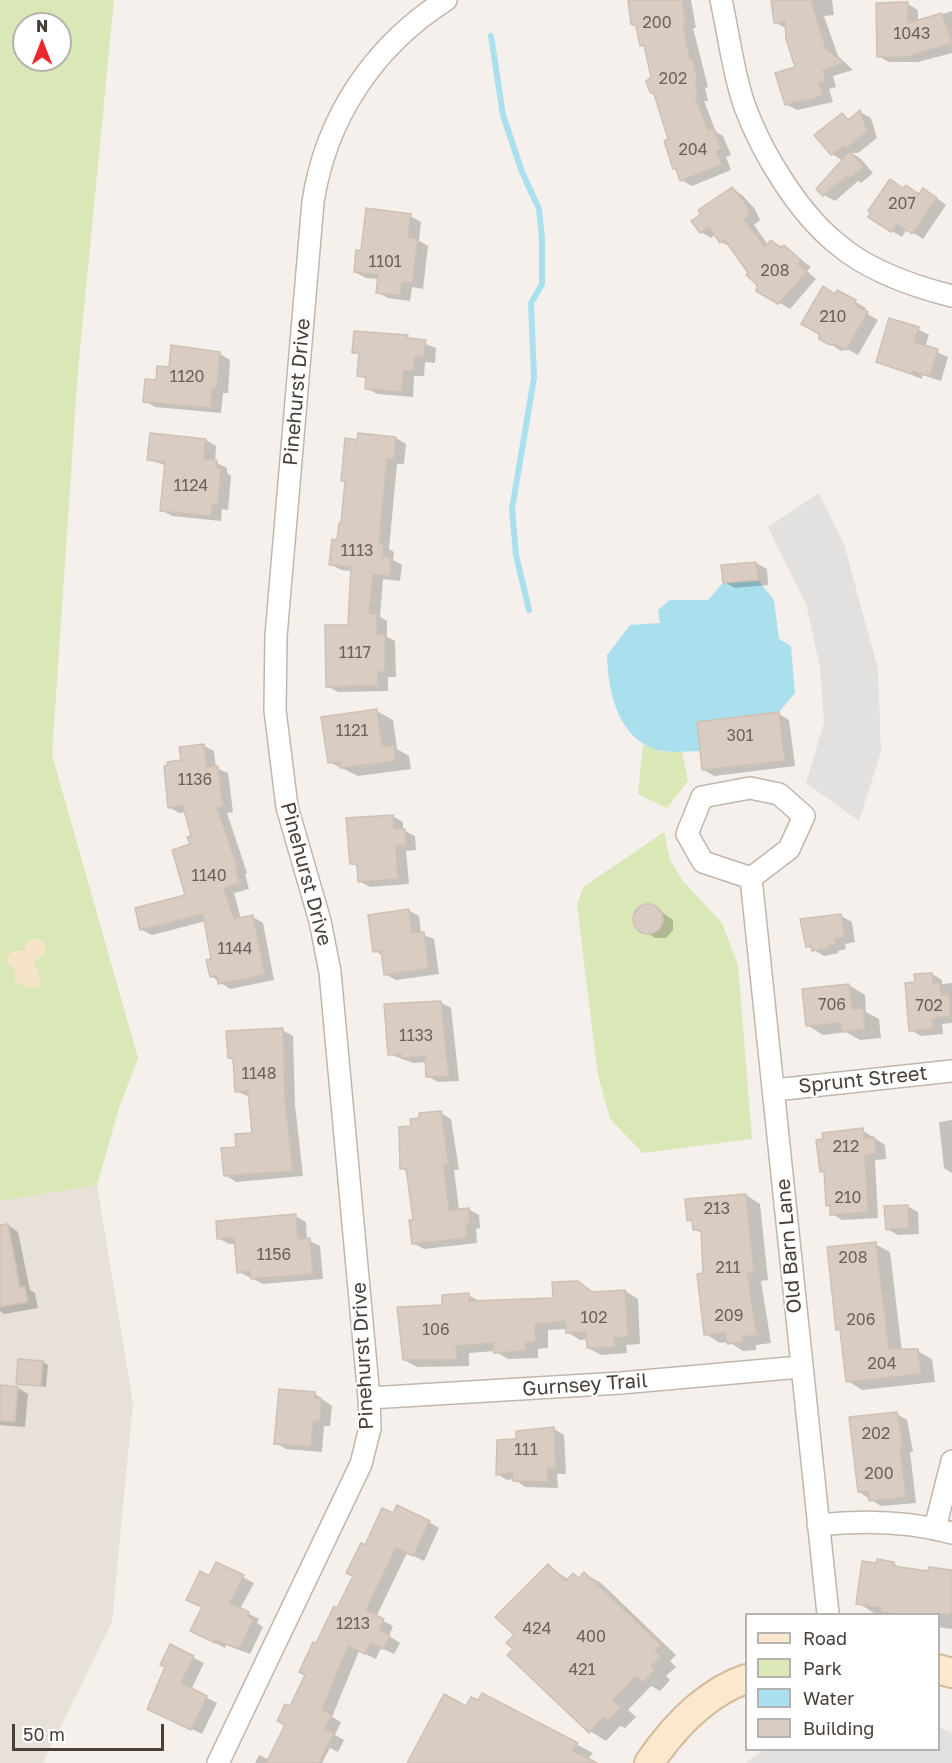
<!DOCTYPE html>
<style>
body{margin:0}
#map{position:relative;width:952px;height:1763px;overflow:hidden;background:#f5f0eb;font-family:"Golos Text",sans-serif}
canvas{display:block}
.legend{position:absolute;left:745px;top:1613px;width:195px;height:138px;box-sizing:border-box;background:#fff;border:2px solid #b6b2b0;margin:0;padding:8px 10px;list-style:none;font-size:18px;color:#483f39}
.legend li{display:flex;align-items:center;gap:12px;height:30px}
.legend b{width:30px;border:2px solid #b6b2b0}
.north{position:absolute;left:12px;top:12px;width:60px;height:60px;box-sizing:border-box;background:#fff;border:2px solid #b6b2b0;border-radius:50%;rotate:0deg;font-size:16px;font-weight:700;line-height:24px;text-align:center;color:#483f39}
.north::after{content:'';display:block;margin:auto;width:21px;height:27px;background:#f0262d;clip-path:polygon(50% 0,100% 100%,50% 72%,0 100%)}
.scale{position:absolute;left:12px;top:1724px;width:152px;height:27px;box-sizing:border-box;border:3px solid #483f39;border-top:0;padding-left:8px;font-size:18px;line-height:21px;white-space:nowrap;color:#483f39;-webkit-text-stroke:4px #fff;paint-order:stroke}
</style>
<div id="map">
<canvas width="952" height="1763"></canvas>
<ul class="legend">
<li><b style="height:8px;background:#fce8cd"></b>Road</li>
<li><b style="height:16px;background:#dae7b6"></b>Park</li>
<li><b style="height:16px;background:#aadfee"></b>Water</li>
<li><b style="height:16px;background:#d9ccc3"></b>Building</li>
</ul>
<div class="north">N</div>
<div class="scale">50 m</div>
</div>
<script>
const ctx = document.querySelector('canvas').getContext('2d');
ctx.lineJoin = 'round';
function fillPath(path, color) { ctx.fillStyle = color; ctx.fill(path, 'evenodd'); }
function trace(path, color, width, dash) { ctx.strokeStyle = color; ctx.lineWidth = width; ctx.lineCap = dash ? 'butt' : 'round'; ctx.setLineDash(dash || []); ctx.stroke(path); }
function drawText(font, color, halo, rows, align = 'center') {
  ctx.font = font + ' "Golos Text",sans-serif'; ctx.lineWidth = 4.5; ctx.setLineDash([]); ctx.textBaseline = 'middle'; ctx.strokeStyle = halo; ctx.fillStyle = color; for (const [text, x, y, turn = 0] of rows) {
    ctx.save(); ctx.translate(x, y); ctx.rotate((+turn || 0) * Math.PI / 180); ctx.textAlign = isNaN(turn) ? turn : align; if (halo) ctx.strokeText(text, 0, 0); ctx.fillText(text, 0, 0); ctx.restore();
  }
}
fillPath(new Path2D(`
 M97,1185L133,1403L112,1622L43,1763H0V1201Z`), '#e8e1d9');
fillPath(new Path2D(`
 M0,0H114L78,370L52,755L138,1058L119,1108L97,1185L0,1201ZM24,24H60V60H24Z
 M643,745L664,752L682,750L688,781L667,808L638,794Z
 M664,832L670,860L683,881L722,923L738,965L752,1139L643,1153L610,1119L598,1075L577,905L583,887Z`), '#dae7b6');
fillPath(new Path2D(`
 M33,938L42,940L46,950L43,956L34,961C35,967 37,968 39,974C48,995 24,988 14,980L15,970L5,960L12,951H24L27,942Z`), '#f6e4c9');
fillPath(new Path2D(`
 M819,493L844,544L878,669L881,752L859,821L806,783L824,722L820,667L806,604L768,527Z
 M939,1727L952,1733V1763H745L763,1750H938Z`), '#e3e1df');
fillPath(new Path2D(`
 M758,580L774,600L779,639L791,646L795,693L779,712L697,722L700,751C688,751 674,753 663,751C619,743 608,693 607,655L630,625L660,623L658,610L670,600H708L723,583Z`), '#aadfee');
fillPath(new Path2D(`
 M630,0H691L696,28H693L708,87L705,88L708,101H704L716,132L723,136L731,155L726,157L731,170L692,186L681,180L669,158L670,140L646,48L641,45Z
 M773,0H832L834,15L824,16L838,56L853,70L833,76L836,87L829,89L833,102L797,110L786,104L797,68L787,29L775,22Z
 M908,4L918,10V22L952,11V53L918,62H889L878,56Z
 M860,112L871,118L877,138L858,153H852L861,159L873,173L861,183L858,181L835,201L824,195L843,161L832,154L842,115L851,120Z
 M732,188L742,195L755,209L760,220L754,225L768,245L771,242L784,247L811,267L807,271L816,279L790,309L758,290L759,285L732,248L721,242L716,234L711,238L701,232Z
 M904,190L934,196L946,205L923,239L907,229L902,237L892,231Z
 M410,216L421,222L419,241L428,246L423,289L412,287L410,301L388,298L377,292L379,279L366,278L355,272L362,252Z
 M838,292L866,308L864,312L878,320L858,355L847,349L841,351L821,338Z
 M918,329L929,335L925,347L948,357L941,381L922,375V379L877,361Z
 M407,337L436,348L435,363L425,362L424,376H414L413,397L377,394L367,388V380L359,375L361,356L354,352Z
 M220,354L230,360L228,393H223L221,413L155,407L145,401L170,368Z
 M396,438L406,444L404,464H397L389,549L394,552L393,560L402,565L400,581L383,579L380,617L387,621V637L395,641L396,677H388V691L338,692L327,686L350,626L352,571L341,570L331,564L343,525L347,482L343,480L358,441Z
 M206,440L216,446L215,462L227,468V473L231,476L228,510L222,509L221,521L172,516L162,510L166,466L149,459Z
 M756,563L767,569L768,585L735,588L724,582L723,566Z
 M377,711L393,720L397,749L409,756L411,769L358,776L329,762Z
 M779,714L789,720L795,766L714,776L704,770Z
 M204,746L214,751L216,768L228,773L233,812L227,813L247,873L245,874L249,889L234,893L241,919L253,917L263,923L274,980L230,989L211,976L213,960L206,921L152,935L142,930L187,896L193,837L187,812L179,813L169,807L182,762Z
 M392,816L403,822V830L415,836L416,850L406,851L409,884L370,887L359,881L358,867L352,863Z
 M642,906H653L673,920V930L666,938H655L635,924V914Z
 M408,910L419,916L421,934L434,939L439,974L396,980L385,974L383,956L375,951Z
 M841,916L852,922L855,942L845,944L846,949L838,951V953L824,956L807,946Z
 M932,974L942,980V984L952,983V1023L942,1024L943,1034L921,1036L911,1030L916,984Z
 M849,985L865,995L866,1012L879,1019L881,1038L860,1040L846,1032L823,1035L807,1025Z
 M440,1002L451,1008L459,1081L438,1082L427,1076V1062L413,1063L389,1054Z
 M282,1030L293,1036L295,1105L303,1176L236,1182L225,1175L238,1148L253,1134L250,1097L236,1091L235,1061L229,1058Z
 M441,1113L451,1119L459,1170H454L459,1210L468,1209L479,1215L480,1228L476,1229L477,1243L424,1249L413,1243L415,1221L408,1172L401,1168L399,1144L413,1128Z
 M952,1120V1173L944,1168L939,1122Z
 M862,1130L885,1145L886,1159L875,1160L878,1218L842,1220L832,1214L831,1207L827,1205L826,1174L821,1171Z
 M746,1195L760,1204L768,1280L761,1281L771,1343L756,1345V1350L743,1351L729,1342L720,1343L706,1334L703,1234L694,1229V1223L688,1220Z
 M907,1206L918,1212L919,1234L898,1235L887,1229Z
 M295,1216L306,1222L307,1240L320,1246L323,1279L263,1284L239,1272L236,1244H229L218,1238Z
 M8,1225L18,1232L30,1290L35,1293L38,1308L4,1314L0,1311V1227Z
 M875,1244L890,1252L902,1352L917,1351L932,1359L935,1382L862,1390L848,1381L842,1331L838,1329Z
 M578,1282L595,1293L625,1291L638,1299L640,1344L626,1345L627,1353L601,1355L588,1348V1339L580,1340L567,1332V1329L548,1330V1348L538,1349V1358L508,1359L495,1351L469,1353V1366L417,1367L404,1360L444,1306L468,1295L481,1302L555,1299Z
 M43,1362L48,1365L46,1387L18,1383Z
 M0,1387L18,1388L28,1394L25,1427L0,1425Z
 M315,1394L332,1406L330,1426H324L322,1452L286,1449L276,1443Z
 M897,1414L907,1420L913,1452H910L916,1503L881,1506L859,1492Z
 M554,1429L564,1435L566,1474H557L558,1488L525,1487L514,1479L507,1480L497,1474L518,1440Z
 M394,1515L429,1522L439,1528L424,1561L407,1553L376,1617L393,1626L389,1636L400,1643L394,1654L381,1648L376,1659L359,1651L332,1717L341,1722L335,1735L344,1740L338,1752L330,1748L322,1763H255L259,1755L269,1760L286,1725L290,1708L307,1675L317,1645L355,1576L365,1547Z
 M863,1562L893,1563L904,1570L929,1573L952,1571V1629L938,1627V1614H886L874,1613L858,1603Z
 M217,1564L254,1583L240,1609L259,1619L257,1623L263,1627L250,1654L226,1645L225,1648L191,1631L203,1607Z
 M548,1566L569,1580L580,1579L585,1574L601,1583L676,1655L670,1661L676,1667L666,1676L670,1680L660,1691L651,1686L628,1710L636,1717L625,1728L620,1726L606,1741L590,1731L515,1649L516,1635Z
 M170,1646L204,1663L191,1690L217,1703L202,1734L160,1714Z
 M482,1695L593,1753L587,1760L592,1763H416L467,1708L478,1702Z`), '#0003');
trace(new Path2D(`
 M491,36L503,115L522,172L539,209L542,239V284L531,303L534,378L512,509L516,555L529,610`), '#aadfee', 6);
const building = new Path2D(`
 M628,0H682L686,22L683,23L690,60L693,59L698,82L695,83L698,95L695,96L708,130L713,128L721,149L716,151L722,165L680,181L676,169H673L664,141L668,139L654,94L650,92L646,81L651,77L644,45L640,46L636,26L631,24Z
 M771,0H811L826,49L844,63L823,70L826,81L819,83L823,96L785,105L775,73L795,67L786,39L785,22L774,23Z
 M908,2V23L942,13L952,43L907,57H877L876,3Z
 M860,110L867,131L847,148L845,146L831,155L814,135L842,113L848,120Z
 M850,151L864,167L849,178L847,176L823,196L816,189Z
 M890,179L903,188L906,185L919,194L923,188L937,198L912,234L897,224L891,232L868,217L871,213L868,211Z
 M732,187L744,201L750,214L744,219L765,247L771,240L781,248L784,245L801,260L798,264L807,272L778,304L756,291L757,285L746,275L748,273L725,240L720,243L709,227L700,233L691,221L701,214L698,210Z
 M366,208L411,214L408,237L418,239L412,283L402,282L400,296L376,293L378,275L354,272L356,250H361Z
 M823,286L835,294L837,290L856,300L854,304L868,312L846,350L835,344L830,345L819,339V334L801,324Z
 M889,318L919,327L914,342L938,349L930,376L912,371L911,374L876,362Z
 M354,331L408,335L407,338L426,340L424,357H415L413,371H404L402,392L365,389L366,377L357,376L359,353H352Z
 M171,345L220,352L217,388H212L211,408L143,402L145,379L156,380L157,366L169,367Z
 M150,433L206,439L204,459L217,460L216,468H221L218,505L212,504L211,516L160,511L165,462L147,460Z
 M358,433L396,437L394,459H387L379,544H384L383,557H391L390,576L373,574L369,614H377V634H385V672H378V686L326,687L325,625H348L351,567L329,565L332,539L337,540L339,523H341L345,481H341L345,438L357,440Z
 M756,562L758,580L723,583L721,565Z
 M377,709L382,746L394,745L395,761L340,768V762L328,763L321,717Z
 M779,712L785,761L702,770L697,722Z
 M204,744L207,767L218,766L223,807L217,808L238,868L235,869L240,883L224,888L234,919L253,915L265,975L218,984L217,976L210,977L206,960L211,959L203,914L140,930L135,908L185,895L172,850L190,844L187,837L191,836L183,806L168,808L164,766L168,765L167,762L181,760L179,747Z
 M393,815L394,829H405L406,845L396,846L398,879L358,882L357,864H350L346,818Z
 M633 919a15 15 0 1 1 30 0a15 15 0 1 1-30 0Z
 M409,909L412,933L424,932L429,968L384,975L381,951L373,952L368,915Z
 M841,914L845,937L835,939L836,944L828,946V948L812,951L811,946L806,947L800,919Z
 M932,973L933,983H940L941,995L949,994L951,1016L932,1018L933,1029L909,1031L905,983L915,982L914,974Z
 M849,984L852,1009L863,1008L865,1029L842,1032L841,1023L806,1026L802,989Z
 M441,1001L449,1076L426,1077L425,1056L401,1058V1054L388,1055L384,1004Z
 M283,1028L285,1098L293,1171L224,1176L221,1148L236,1147L235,1134L252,1133L248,1091L235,1092L233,1058H228L226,1031Z
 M441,1111L449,1165H444L449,1210L469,1208L470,1223L466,1224L467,1238L412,1244L409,1220H413L406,1168L400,1169L399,1127L411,1126L410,1119L419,1118V1113Z
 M863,1128L864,1139L874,1137L876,1153L865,1155L868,1212L830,1215V1205L826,1206L824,1171L820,1172L816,1140L823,1139L822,1133Z
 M746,1194L754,1273H747L757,1335L742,1337L743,1342L727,1344L726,1333L704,1335L697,1274L703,1273L701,1230H693L692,1220L687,1221L685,1199Z
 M908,1205L909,1228L886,1230L884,1206Z
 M296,1214L298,1239L310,1238L313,1274L251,1279L250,1271L237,1273L234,1238L217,1239L216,1221Z
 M8,1224L20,1287L25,1286L28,1302L0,1307V1225Z
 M876,1242L889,1349H918L921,1374L846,1382L840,1330H836L827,1247Z
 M578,1281L592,1292L625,1290L628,1337L614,1338L615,1347L587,1348L586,1332L566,1333L565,1321L535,1324L536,1342H526V1351L494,1353L493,1343L456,1346L457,1360H403L397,1307L442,1305V1295L469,1293V1301L553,1298L552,1282Z
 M18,1359L43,1361L41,1386L16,1384Z
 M0,1385L18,1387L15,1422L0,1421Z
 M279,1389L315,1392V1398H321L320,1421H313L311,1447L274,1444Z
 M897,1412L903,1447H900L906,1497L869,1501L868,1491L858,1492L849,1417Z
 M554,1427L556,1469H547L548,1482L513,1481L512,1472L496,1475L497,1440L516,1439V1431Z
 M397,1505L430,1521L413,1556L396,1548L366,1610L384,1619L379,1630L390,1635L383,1649L370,1643L365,1654L348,1646L322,1710L332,1715L325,1729L334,1733L319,1763H266L285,1725L277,1721L285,1704L290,1706L305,1675L299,1672L313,1642L316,1643L334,1606L337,1608L353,1576L346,1573L361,1543L365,1545L382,1508L393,1513Z
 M877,1559L894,1562L893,1566L928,1571L929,1567L952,1570V1614H896L881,1612V1608L856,1604L862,1561L876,1563Z
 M216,1562L244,1575L230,1603L249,1612L247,1616L253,1620L239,1649L215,1640V1643L190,1631L202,1607L186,1600L200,1571L209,1576Z
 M548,1564L566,1581L573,1573L579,1578L584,1572L661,1645L655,1651L661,1657L651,1666L655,1670L643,1683L636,1676L613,1700L621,1707L608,1720L604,1717L589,1733L507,1655L513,1649L506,1643L514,1635L495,1617Z
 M170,1644L194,1656L181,1683L207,1696L191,1730L147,1709L165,1667L160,1665Z
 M482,1693L578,1743L572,1750L597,1763H407L444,1694L466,1706L471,1697L478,1700Z`);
fillPath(building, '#d9ccc3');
trace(building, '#d0c0b4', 1.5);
const street = new Path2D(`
 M721,0C729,35 733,74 745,107C762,153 798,212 836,243C867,270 912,286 952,296
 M751,878L789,849L804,816L779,794L750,788L702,797L687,834L703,862L751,878L828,1614
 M775,1090L952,1071
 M369,1398L621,1383L800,1367
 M818,1525C863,1520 908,1521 952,1533
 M935,1528L952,1461
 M218,1763L361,1464L370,1428L369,1398L330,972L320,921L287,807L275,710L276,636L313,202C326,117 374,46 446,0`);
const secondary = new Path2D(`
 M938,1669L952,1673
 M649,1763C673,1728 705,1693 746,1679`);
trace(street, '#c0b6ad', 24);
trace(secondary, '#d2ba9c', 32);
trace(street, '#fff', 21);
trace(secondary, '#fce8cd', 28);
drawText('16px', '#6c625c', null, [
 ["200",657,23],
 ["1043",912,34],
 ["202",673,79],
 ["204",693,150],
 ["207",902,204],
 ["1101",385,262],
 ["208",775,271],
 ["210",833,317],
 ["1120",187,377],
 ["1124",191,486],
 ["1113",357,551],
 ["1117",355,653],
 ["1121",352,731],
 ["301",740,736],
 ["1136",195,780],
 ["1140",209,876],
 ["1144",235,949],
 ["706",832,1005],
 ["702",929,1006],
 ["1133",416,1036],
 ["1148",259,1074],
 ["212",846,1147],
 ["210",848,1198],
 ["213",717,1209],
 ["1156",274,1255],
 ["208",853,1258],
 ["211",728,1268],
 ["209",729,1316],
 ["102",594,1318],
 ["206",861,1320],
 ["106",436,1330],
 ["204",882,1364],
 ["202",876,1434],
 ["111",526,1450],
 ["200",879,1474],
 ["1213",353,1624],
 ["424",537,1629],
 ["400",591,1637],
 ["421",582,1670]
]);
drawText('20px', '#483f39', '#fff', [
 ["Pinehurst Drive",297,392,-85],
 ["Pinehurst Drive",306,874,75],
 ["Sprunt Street",863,1080,-6],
 ["Old Barn Lane",789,1246,-95],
 ["Pinehurst Drive",363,1356,-93],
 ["Gurnsey Trail",585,1385,-4]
]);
</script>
